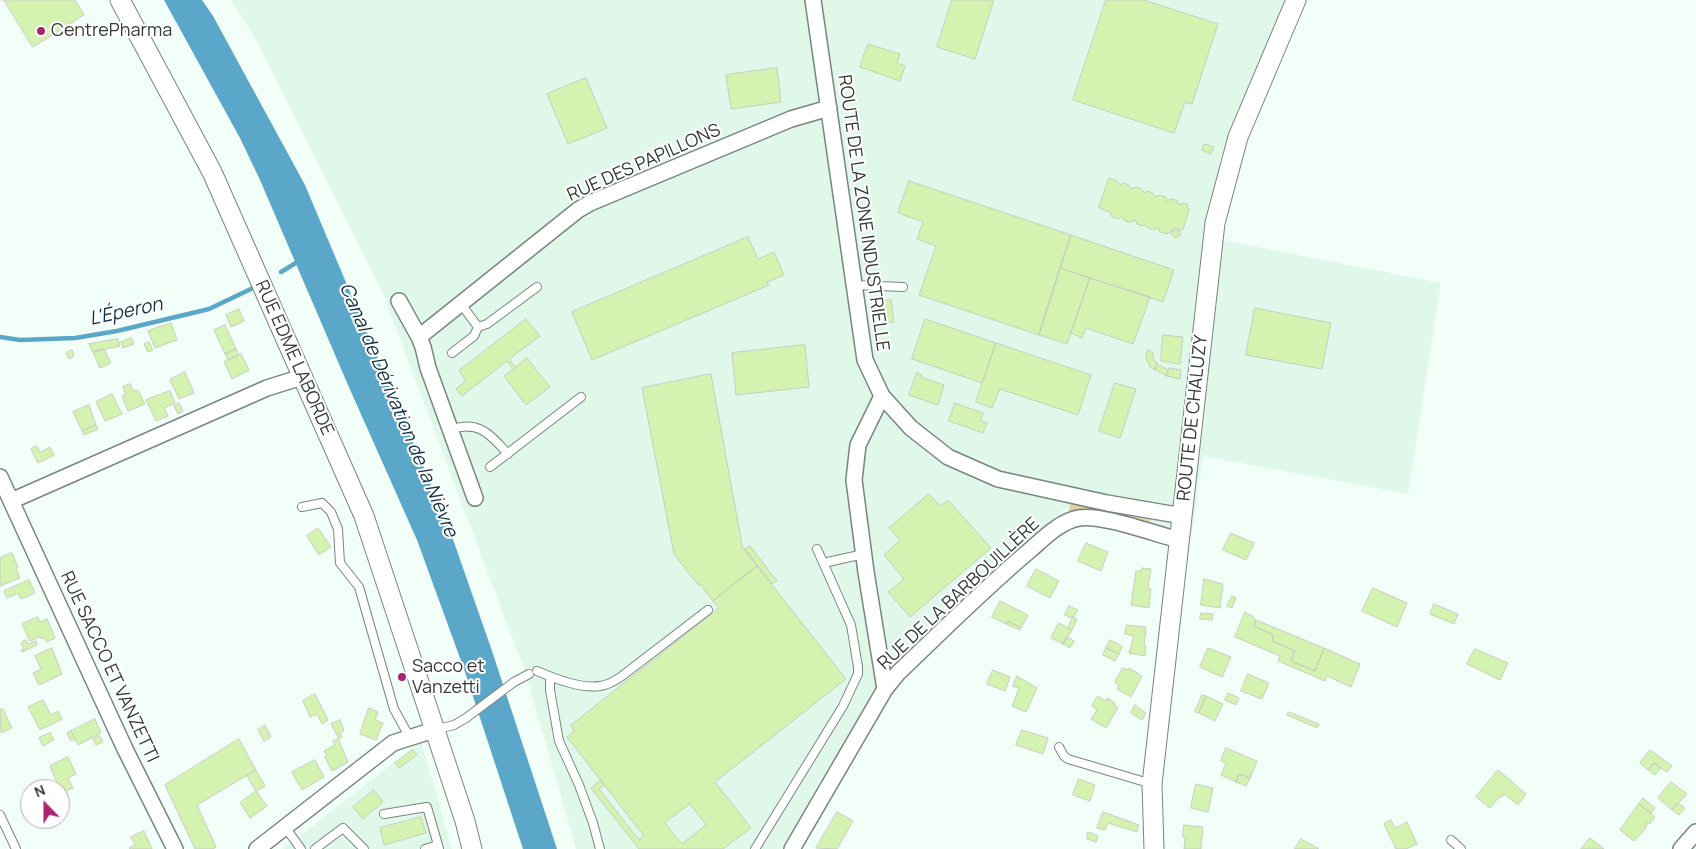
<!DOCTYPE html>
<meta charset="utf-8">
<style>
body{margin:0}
#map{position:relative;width:1696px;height:849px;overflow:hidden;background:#f2fff8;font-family:Manrope,sans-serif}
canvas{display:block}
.north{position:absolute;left:20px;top:779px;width:50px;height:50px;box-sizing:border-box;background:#fff;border:1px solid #aeb0af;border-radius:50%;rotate:338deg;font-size:14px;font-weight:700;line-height:20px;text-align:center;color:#343a37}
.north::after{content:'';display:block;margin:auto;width:18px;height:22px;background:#a9246e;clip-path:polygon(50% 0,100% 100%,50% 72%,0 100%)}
</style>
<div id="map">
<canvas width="1696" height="849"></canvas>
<div class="north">N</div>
</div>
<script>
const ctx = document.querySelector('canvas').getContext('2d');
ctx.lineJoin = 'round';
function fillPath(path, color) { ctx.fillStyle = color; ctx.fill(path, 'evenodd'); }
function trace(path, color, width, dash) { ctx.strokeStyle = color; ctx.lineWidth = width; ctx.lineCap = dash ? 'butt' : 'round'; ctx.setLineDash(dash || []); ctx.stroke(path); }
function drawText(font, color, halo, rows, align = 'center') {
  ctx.font = font + ' Manrope,sans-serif'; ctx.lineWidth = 4; ctx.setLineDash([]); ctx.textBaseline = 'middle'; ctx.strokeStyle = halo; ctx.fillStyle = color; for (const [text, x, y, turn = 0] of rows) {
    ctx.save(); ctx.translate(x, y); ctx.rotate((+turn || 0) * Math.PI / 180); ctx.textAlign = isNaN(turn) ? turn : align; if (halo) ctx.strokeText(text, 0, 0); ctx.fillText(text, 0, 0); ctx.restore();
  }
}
fillPath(new Path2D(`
 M231,0H1285L1221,154L1206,237L1441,283L1408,494L1203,456L1192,532L1066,508L905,655L822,778L781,849H576L526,675L384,296L255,38Z
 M421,741L452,849H283Z`), '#e0f8ea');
fillPath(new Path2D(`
 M1071,503L1150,520L1148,527L1068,514Z`), '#dfd1a2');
fillPath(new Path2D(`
 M164,0H202L213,16L305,185L448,525L492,651L557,849H523L464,669L417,540L348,385L260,180L240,138Z`), '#5ba7ca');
trace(new Path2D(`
 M281,272L299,261
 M0,337L20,340L75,338L117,331L209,309L253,288`), '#5ba7ca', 4.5);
const building = new Path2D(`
 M4,0H75L84,15L33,47Z
 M952,0H994L975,59L937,47Z
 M1106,0H1144L1218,24L1192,104L1185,102L1174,133L1073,100Z
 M868,44L900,54L897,63L905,66L900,81L860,67Z
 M777,68L781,102L731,109L726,75Z
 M586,78L607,128L568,144L547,94Z
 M1204,144L1214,147L1211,154L1202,150Z
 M1109,178L1117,181L1120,185L1123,183L1129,185L1131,189L1136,187L1142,189L1144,193L1148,191L1153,193L1155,197L1159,195L1166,197L1167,201L1171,199L1177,200L1179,205L1183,203L1187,204L1189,210L1183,229L1179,231L1171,230L1170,232L1166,234L1160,232L1158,228L1153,230L1148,228L1146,225L1141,226L1137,224L1135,220L1129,222L1125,221L1123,217L1118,219L1112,217L1110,212L1099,208Z
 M909,181L1071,235L1039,335L919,295L936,246L917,239L923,222L898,213Z
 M1171.5 233a4.5 4.5 0 1 1 9 0a4.5 4.5 0 1 1-9 0Z
 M1071,235L1174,270L1163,302L1060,268Z
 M748,237L758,259L774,252L784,275L767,282L769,285L592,360L572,312Z
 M1060,268L1090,278L1067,344L1039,335Z
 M1090,278L1150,297L1133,344L1086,328L1082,338L1071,333Z
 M891,300L894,322L887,323L884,301Z
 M1255,308L1331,323L1322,369L1246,355Z
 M239,309L244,321L231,327L226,315Z
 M526,319L540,336L509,359L515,367L527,358L550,387L526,405L504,376L513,369L507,361L462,396L456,389L466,381L459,371Z
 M925,319L996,343L982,383L912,359Z
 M171,323L177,340L155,348L148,331Z
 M225,325L236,349L225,354L214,330Z
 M1163,335L1183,337L1180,364L1161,361Z
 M131,338L134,344L123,348L121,342Z
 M118,339L120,346L93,352L89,344Z
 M149,342L153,350L148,352L144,344Z
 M996,343L1091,375L1078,415L1000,389L992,408L976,402Z
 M805,345L809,387L736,395L732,353Z
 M104,349L111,363L100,368L93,352Z
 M236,349L239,355L228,360L225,354Z
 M72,350L74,356L69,359L66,353Z
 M1148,350L1153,353V358L1157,364L1155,370L1150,367L1146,358V354Z
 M241,354L249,370L232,379L224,362Z
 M1157,364L1168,370L1167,376L1155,370Z
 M1169,368L1181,370L1180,379L1167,376Z
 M185,372L194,393L179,399L170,380Z
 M917,373L922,375L921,377L944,385L938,405L909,395Z
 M711,374L743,550L744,549L757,566L713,601L700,584L698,585L674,554L642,388Z
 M1115,383L1136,389L1120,438L1099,431Z
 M130,384L134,391L138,390L145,404L128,411L122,396L126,395L123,387Z
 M170,391L175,403L164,408L168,416L156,421L146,400Z
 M112,394L122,414L105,421L96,402Z
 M179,403L183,411L178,414L174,406Z
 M955,403L983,413L981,421L987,423L983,433L949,421Z
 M89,405L96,425L82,431L73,412Z
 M96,425L98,429L84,435L82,431Z
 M37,446L40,452L50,447L54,455L38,463L31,449Z
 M929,494L940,506L948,500L991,548L910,617L888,592L904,579L884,555L900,540L889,528Z
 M318,528L331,547L319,555L307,536Z
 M1231,533L1254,543L1246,560L1223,550Z
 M1086,543L1108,552L1101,571L1078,561Z
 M750,546L777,581L772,584L745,549Z
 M12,553L18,567L16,568L20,578L0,586V558Z
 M757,566L846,679L715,782L751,828L723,849H639L591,788L601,780L604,785L599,789L639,840L644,836L567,737L574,731L571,725L719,608L713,601ZM690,804L706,825L682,844L665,823Z
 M1142,568L1151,569L1148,588L1151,589L1149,608L1131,605L1136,571H1141Z
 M1036,569L1059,581L1050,598L1027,586Z
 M1204,579L1223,584L1220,608L1201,605Z
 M29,580L35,593L21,599L18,593L7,598L4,591Z
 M1373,588L1407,603L1397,627L1362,611Z
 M1232,596L1236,598L1232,608L1227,606Z
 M1000,601L1028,615L1021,628L1008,621L1006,624L992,617Z
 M1434,604L1458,614L1454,624L1430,614Z
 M1069,606L1078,610L1072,618L1065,615Z
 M1245,612L1254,617L1253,619L1256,620L1254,626L1274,635L1272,641L1295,651L1291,661L1315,671L1324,648L1360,664L1351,687L1327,676L1325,681L1278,661L1280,656L1235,637Z
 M1201,613L1213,614L1212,620L1200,619Z
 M38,617L40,622L47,619L55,638L46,642L44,637L41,639L40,637L30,641L22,624Z
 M1073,617L1077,619L1072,630L1068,628Z
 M1256,620L1324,648L1315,671L1291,661L1295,651L1272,641L1274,635L1254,626Z
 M1008,621L1021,628L1020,630L1006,624Z
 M1059,623L1072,630L1063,644L1051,638Z
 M1127,625L1146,627L1144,646H1146L1145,656L1129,653L1134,636L1125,634Z
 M1067,637L1074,641L1070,648L1063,644Z
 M26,640L28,644L36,641L37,645L22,652L21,650L24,649L21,643Z
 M1110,640L1122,646L1119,654L1106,648Z
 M52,648L62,674L39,685L33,673L41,669L35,656Z
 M1106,648L1119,654L1115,661L1103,655Z
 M1208,648L1231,657L1222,677L1200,667Z
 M1475,649L1508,663L1500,680L1467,664Z
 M1123,668L1128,670L1129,668L1142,676L1131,697L1117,689L1119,685L1115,682Z
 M993,670L1010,677L1005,691L987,684Z
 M1248,674L1269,683L1262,699L1241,691Z
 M1017,676L1037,688L1026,712L1012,706L1019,688L1013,686Z
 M1228,693L1239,698L1236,705L1225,700Z
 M315,694L328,720L322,724L317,714L310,717L303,701Z
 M1202,695L1206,696L1199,713L1195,712Z
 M1098,696L1106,701L1107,698L1115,703L1114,705L1118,708L1106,728L1091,719L1097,710L1092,706Z
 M1206,696L1223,704L1215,721L1199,713Z
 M43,700L51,715L58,711L62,719L40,730L28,707Z
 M1135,705L1146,713L1142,720L1131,713Z
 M369,708L378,712L375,720L383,723L376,740L360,734Z
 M3,709L12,728L1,733L0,710Z
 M1289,712L1319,724L1317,728L1287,715Z
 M95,719L101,733L78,745L71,731Z
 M340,720L344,730L340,733L342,737L339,739L331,724Z
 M265,725L271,737L264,741L258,730Z
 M1022,730L1048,738L1043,754L1016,745Z
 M71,731L75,739L71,741L67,733Z
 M50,733L54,740L43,746L39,738Z
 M100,736L103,742L96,745L93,739Z
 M239,739L256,770L197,805L216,847L213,849H195L165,785Z
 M338,739L348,762L332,771L325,757L327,756L324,751L335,745L333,741Z
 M1226,748L1257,761L1250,778L1239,774L1236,782L1221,775L1226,763L1221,761Z
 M413,750L417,755L399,768L395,763Z
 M1650,750L1672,766L1667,772L1654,763L1648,770L1640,763Z
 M68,757L76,774L68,778L73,788L61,793L50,766Z
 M315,760L324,777L302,790L292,772Z
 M1654,763L1661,768L1655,775L1648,770Z
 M256,770L265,786L256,791L247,776Z
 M1498,770L1526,794L1518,805L1504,794L1502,797L1500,796L1490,808L1476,797Z
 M1239,774L1250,778L1246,786L1236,782Z
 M1079,779L1095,785L1090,801L1073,795Z
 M1671,782L1687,794L1672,810L1658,798Z
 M1196,784L1213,788L1208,812L1191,808Z
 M374,790L383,802L363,819L353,807Z
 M256,791L267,806L250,818L240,803Z
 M1643,798L1655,808L1651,813L1639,804Z
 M1678,803L1685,808L1679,815L1672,810Z
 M1639,804L1655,817L1650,824L1648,822L1645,829L1634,841L1620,830Z
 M837,812L853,821L837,849L816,848Z
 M1103,812L1139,825L1137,832L1108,823L1105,830L1097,828Z
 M421,817L426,833L384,845L380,828Z
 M1391,820L1395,828L1407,822L1417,844L1406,849H1396L1384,824Z
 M1184,825L1203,827L1201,849H1184L1185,838L1183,837Z
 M144,831L152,849H130L129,848L135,845L131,837Z
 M1088,832L1098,836L1096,842L1087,839Z
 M1590,838L1604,849H1581Z
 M1301,839L1319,849H1295Z`);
fillPath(building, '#d4f2b0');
trace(building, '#c7cec0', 1);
const service = new Path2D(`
 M854,285L903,287
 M461,304L478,327
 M452,353L474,336L478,327L487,324L537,287
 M450,430C478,419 491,435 508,454
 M490,467L581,397
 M302,507L322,503L331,512L338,529L340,563L359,587L394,709L410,738
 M823,563L864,554
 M537,671C553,678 582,689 600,686C608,685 615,681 622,676L708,610
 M550,677V690L559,741L579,785L593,823L600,849
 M434,730L454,725L466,718L514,682L529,674
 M1059,747L1064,756L1068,759L1152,784
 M384,814L427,807L438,845
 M0,815L16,849
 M285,827L301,849
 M1451,840L1461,849
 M315,849L343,828L364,849
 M425,849L438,845L439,849
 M755,849L843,706L858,674V667L851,625L817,549`);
const minor = new Path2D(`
 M813,0L865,360L882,396L911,428L948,457L998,479L1107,503L1183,516
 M399,301L419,337L423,347L428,368L475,498
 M419,337L578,210L590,203L791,119L829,108
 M882,396L858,445L854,480L866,572L885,689
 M0,477L125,749L175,849
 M11,501L267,388L302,377
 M257,849L393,743L434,730
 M792,849L885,689L898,673C941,632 983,590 1029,551C1043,539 1060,521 1079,518C1102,514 1155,534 1179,540
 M1681,849L1696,832`);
const tertiary = new Path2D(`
 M120,0L212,172L364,516L465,821L472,849
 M1154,849L1152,784L1215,223L1238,137L1296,0`);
trace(service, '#77867e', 10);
trace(minor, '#77867e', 18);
trace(tertiary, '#77867e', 21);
trace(service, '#fff', 8);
trace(minor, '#fff', 15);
trace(tertiary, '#fff', 19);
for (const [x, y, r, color] of [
 [41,31,5,"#a9246e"],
 [402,677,5,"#a9246e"]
]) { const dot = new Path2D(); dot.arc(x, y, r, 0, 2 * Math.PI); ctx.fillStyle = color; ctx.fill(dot); trace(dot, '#fff', 2); }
drawText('18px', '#343a37', '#fff', [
 ["CentrePharma",51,31],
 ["Sacco et",412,667],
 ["Vanzetti",412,688]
], 'left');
drawText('18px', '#343a37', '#fff', [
 ["RUE DES PAPILLONS",644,163,-24],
 ["ROUTE DE LA ZONE INDUSTRIELLE",863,213,82],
 ["RUE EDME LABORDE",294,358,66],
 ["ROUTE DE CHALUZY",1193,418,-84],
 ["RUE DE LA BARBOUILLÈRE",959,594,-43],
 ["RUE SACCO ET VANZETTI",109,667,65]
]);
drawText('italic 19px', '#103342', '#fff', [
 ["L'Éperon",126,312,-12],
 ["Canal de Dérivation de la Nièvre",398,410,67]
]);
</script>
